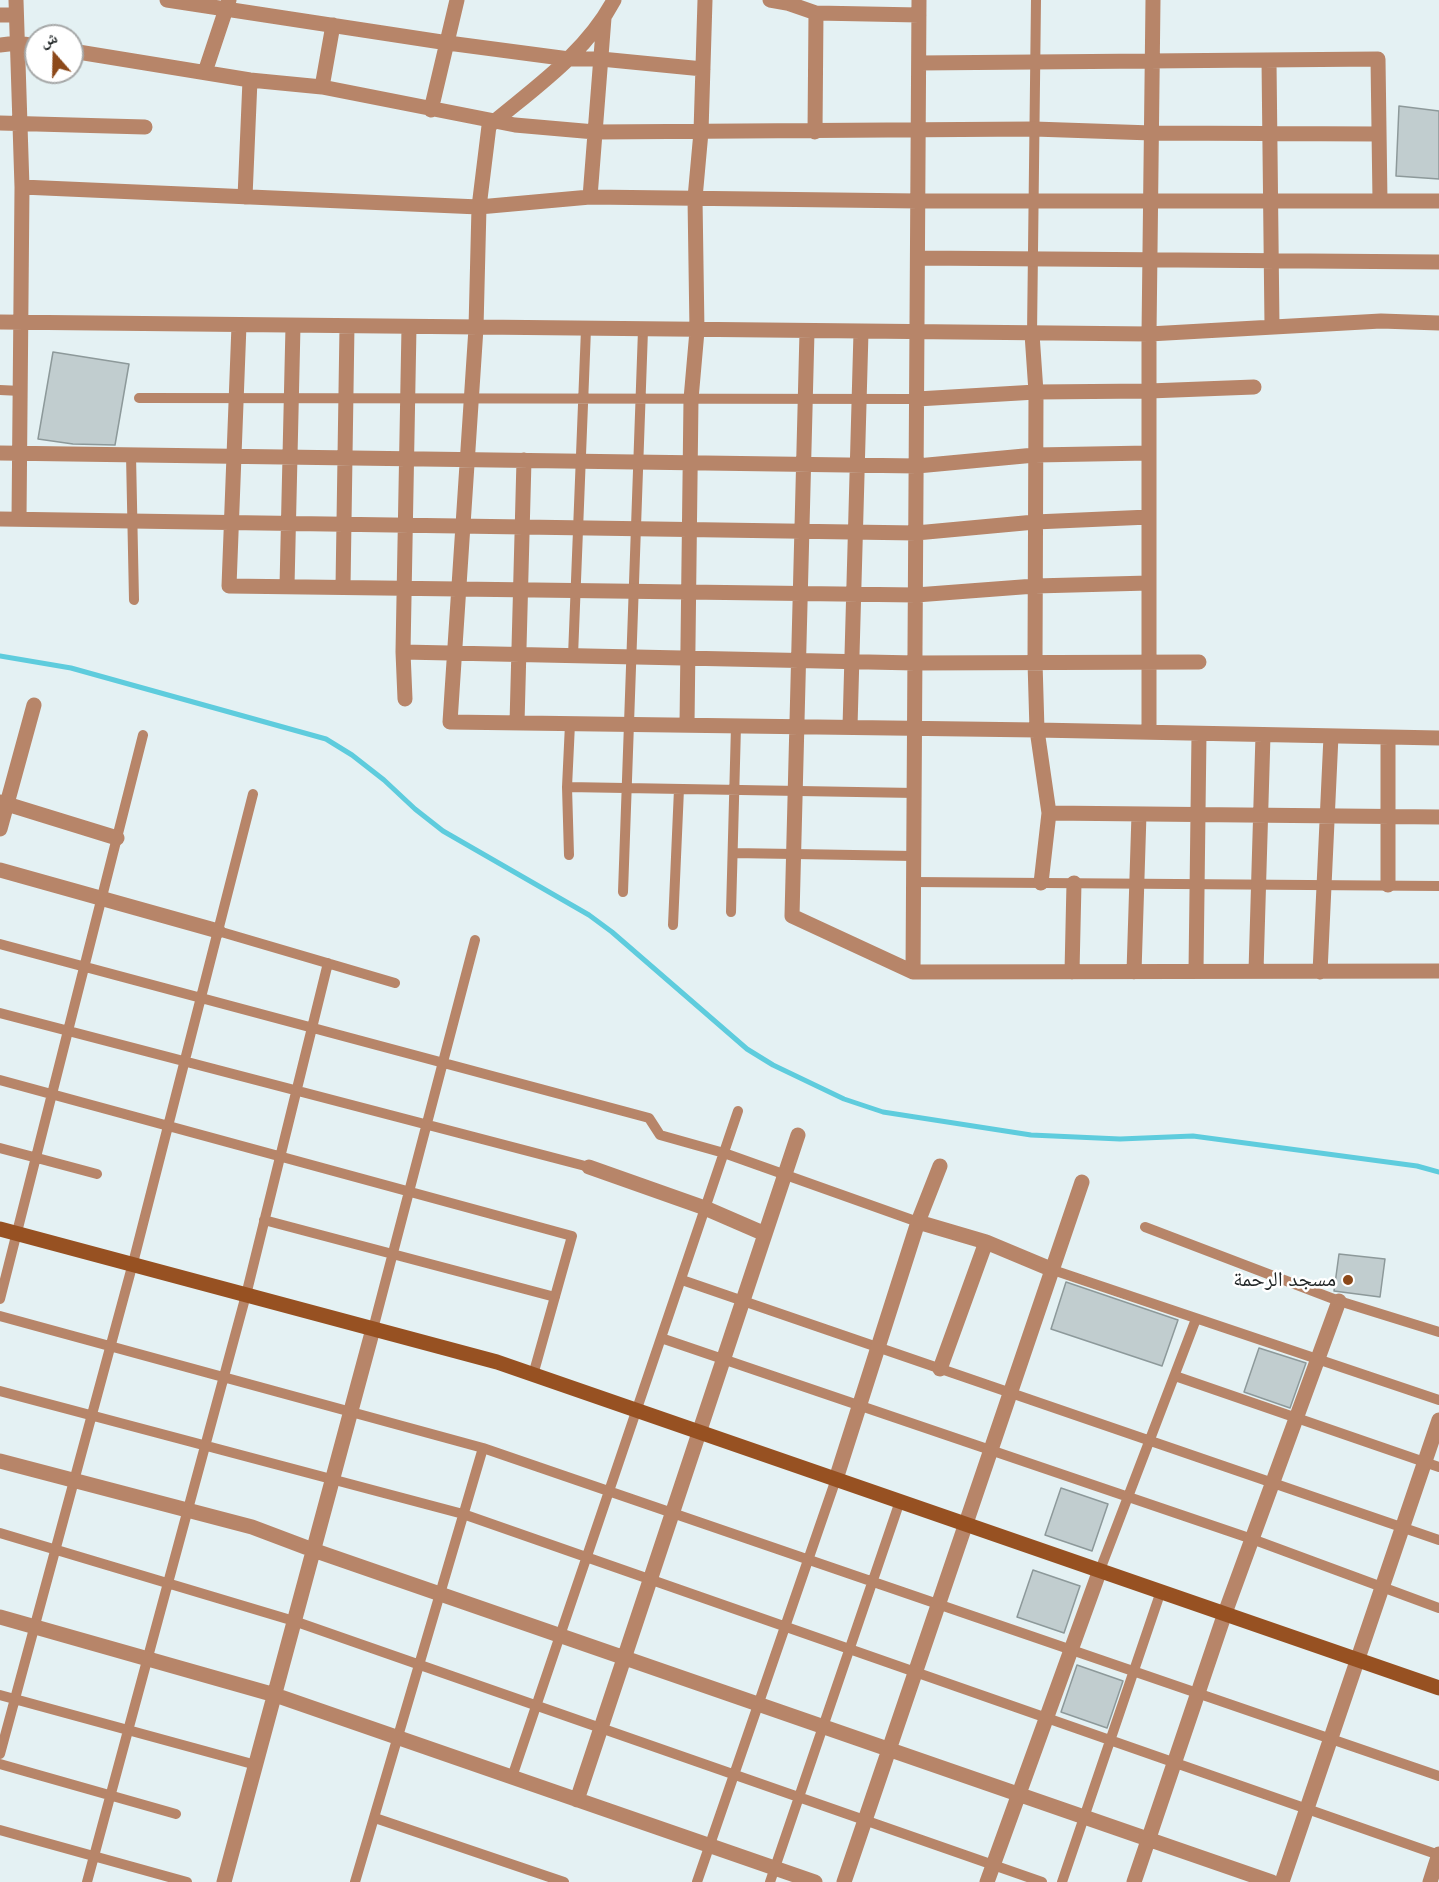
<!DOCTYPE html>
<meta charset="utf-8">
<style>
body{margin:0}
#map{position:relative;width:1439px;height:1882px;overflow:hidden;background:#e4f1f3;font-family:Inter,"Noto Naskh Arabic",sans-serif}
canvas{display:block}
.north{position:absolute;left:24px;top:24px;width:60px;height:60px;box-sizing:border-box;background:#fff;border:2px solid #a6a8a8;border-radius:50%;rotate:340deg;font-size:16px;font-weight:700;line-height:24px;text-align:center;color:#202526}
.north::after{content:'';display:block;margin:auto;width:21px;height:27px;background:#8c491a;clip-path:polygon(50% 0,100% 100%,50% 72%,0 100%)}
</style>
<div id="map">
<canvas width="1439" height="1882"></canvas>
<div class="north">ش</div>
</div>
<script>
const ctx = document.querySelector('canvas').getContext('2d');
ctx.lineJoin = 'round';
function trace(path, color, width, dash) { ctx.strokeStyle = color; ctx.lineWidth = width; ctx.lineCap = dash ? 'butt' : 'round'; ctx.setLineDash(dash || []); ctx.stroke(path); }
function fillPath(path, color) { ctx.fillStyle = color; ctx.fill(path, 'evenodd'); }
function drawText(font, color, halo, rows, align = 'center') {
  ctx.font = font + ' Inter,"Noto Naskh Arabic",sans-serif'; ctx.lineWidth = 5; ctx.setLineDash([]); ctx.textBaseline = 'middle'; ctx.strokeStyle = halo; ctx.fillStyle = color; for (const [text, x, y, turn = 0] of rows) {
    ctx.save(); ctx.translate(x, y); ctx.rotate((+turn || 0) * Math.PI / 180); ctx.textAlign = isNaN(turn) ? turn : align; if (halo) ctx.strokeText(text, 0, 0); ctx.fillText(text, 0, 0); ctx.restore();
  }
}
trace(new Path2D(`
 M0,656L71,668L326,739L352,755L384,780L415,809L443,831L589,915L612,932L747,1049L773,1065L844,1099L883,1112L1031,1135L1120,1139L1193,1136L1417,1166L1439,1172`), '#5eccdd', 5);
const building = new Path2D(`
 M1399,106L1439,111V179L1396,176Z
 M53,352L129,364L115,445L73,444L38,439Z
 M1339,1254L1385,1259L1380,1297L1334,1291Z
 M1066,1282L1178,1320L1162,1366L1051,1329Z
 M1259,1348L1306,1363L1290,1408L1244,1392Z
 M1061,1488L1108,1504L1092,1551L1045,1535Z
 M1033,1570L1080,1586L1064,1633L1017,1617Z
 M1077,1665L1123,1681L1107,1728L1061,1712Z`);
fillPath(building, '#c1cdcf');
trace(building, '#8d999a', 1.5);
trace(new Path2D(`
 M1032,334L1036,0
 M0,390L21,391
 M139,398L917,399
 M131,455L134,600
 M573,656L586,329
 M567,787L915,793
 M733,853L914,856
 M569,855L567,787L570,724
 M914,882L1439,886
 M623,892L643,330
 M731,912L736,726
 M673,925L679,789
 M218,931L395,983
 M0,944L649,1118L660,1135L724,1153L918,1222
 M0,1013L589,1167
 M0,1080L572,1236L533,1375
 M0,1148L97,1174
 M264,1220L555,1297
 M1145,1227L1339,1301L1439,1332
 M1053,1270L1439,1400
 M682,1280L1439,1540
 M0,1299L143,735
 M0,1316L483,1448L1439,1776
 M373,1329L475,940
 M661,1338L1252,1539L1439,1608
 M1175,1376L1439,1467
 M0,1391L463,1514L1439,1855
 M0,1533L294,1621L1042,1882
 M1100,1570L1196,1319
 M0,1695L256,1765
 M0,1754L133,1263L253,794
 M0,1764L176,1814
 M512,1777L738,1111
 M375,1818L564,1882
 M0,1830L187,1882
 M87,1882L246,1295L328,963
 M355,1882L483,1448
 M697,1882L836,1479
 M770,1882L900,1501
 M1062,1882L1161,1591`), '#b78569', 10);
trace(new Path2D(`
 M16,0L22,187L19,519
 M167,0L448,43L569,59H601L703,69
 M614,0C586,53 534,88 489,126L479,207L476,328L450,722L1037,730L1439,738
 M770,0L787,3L816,13L919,15
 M0,15H16
 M0,45L17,43L36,46
 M72,51L250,80L322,87L515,125L595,132L1034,129L1152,133L1378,134
 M1269,61L1272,326
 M919,63L1378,59L1380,201
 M205,72L229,0
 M322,87L333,25
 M431,110L457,0
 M0,123L145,127
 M815,132L816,13
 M22,187L479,207L590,197L918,201H1439
 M245,197L250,80
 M590,197L604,18
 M918,258L1439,262
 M0,322L1149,334L1381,321L1439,323
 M239,325L229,586L916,595L1035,586L1149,583
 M807,332L792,916L913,972L1439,971
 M1032,334L1036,392L1035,662L1037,730L1049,813L1041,883
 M917,399L1036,392L1149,391L1254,387
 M0,453L917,466L1035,455L1149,453
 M0,519L916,533L1035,522L1149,517
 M287,586L293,326
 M343,587L347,326
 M403,652L915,663L1199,662
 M405,699L403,652L409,327
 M517,723L524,460
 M687,725L691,399L697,331L695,198L701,132L705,0
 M850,727L861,332
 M1149,732V334L1153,0
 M1388,737V885
 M0,802L117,838
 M1049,813L1439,817
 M0,829L34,705
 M0,870L218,931
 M1196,971L1199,734
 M1256,971L1263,735
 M913,972L919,0
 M1072,972L1074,883
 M1134,972L1139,814
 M1320,972L1331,736
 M589,1167L705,1208L765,1234
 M918,1222L986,1242L1053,1270
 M940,1369L986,1242
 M0,1461L252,1527L313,1550L1272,1882
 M836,1479L918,1222L940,1166
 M0,1617L275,1695L815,1882
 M577,1800L798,1135
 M224,1882L373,1329
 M844,1882L1082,1182
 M987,1882L1100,1570
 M1134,1882L1225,1613L1339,1301
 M1282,1882L1439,1420
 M1430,1882L1439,1854`), '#b78569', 15);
trace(new Path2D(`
 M0,1229L497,1362L1439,1688`), '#975122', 15);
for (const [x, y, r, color] of [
 [1348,1280,6,"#8c491a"]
]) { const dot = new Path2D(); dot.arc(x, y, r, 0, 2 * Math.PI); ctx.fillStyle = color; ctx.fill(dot); trace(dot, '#fff', 2); }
drawText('21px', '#202526', '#fff', [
 ["مسجد الرحمة",1336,1280]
], 'right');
</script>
